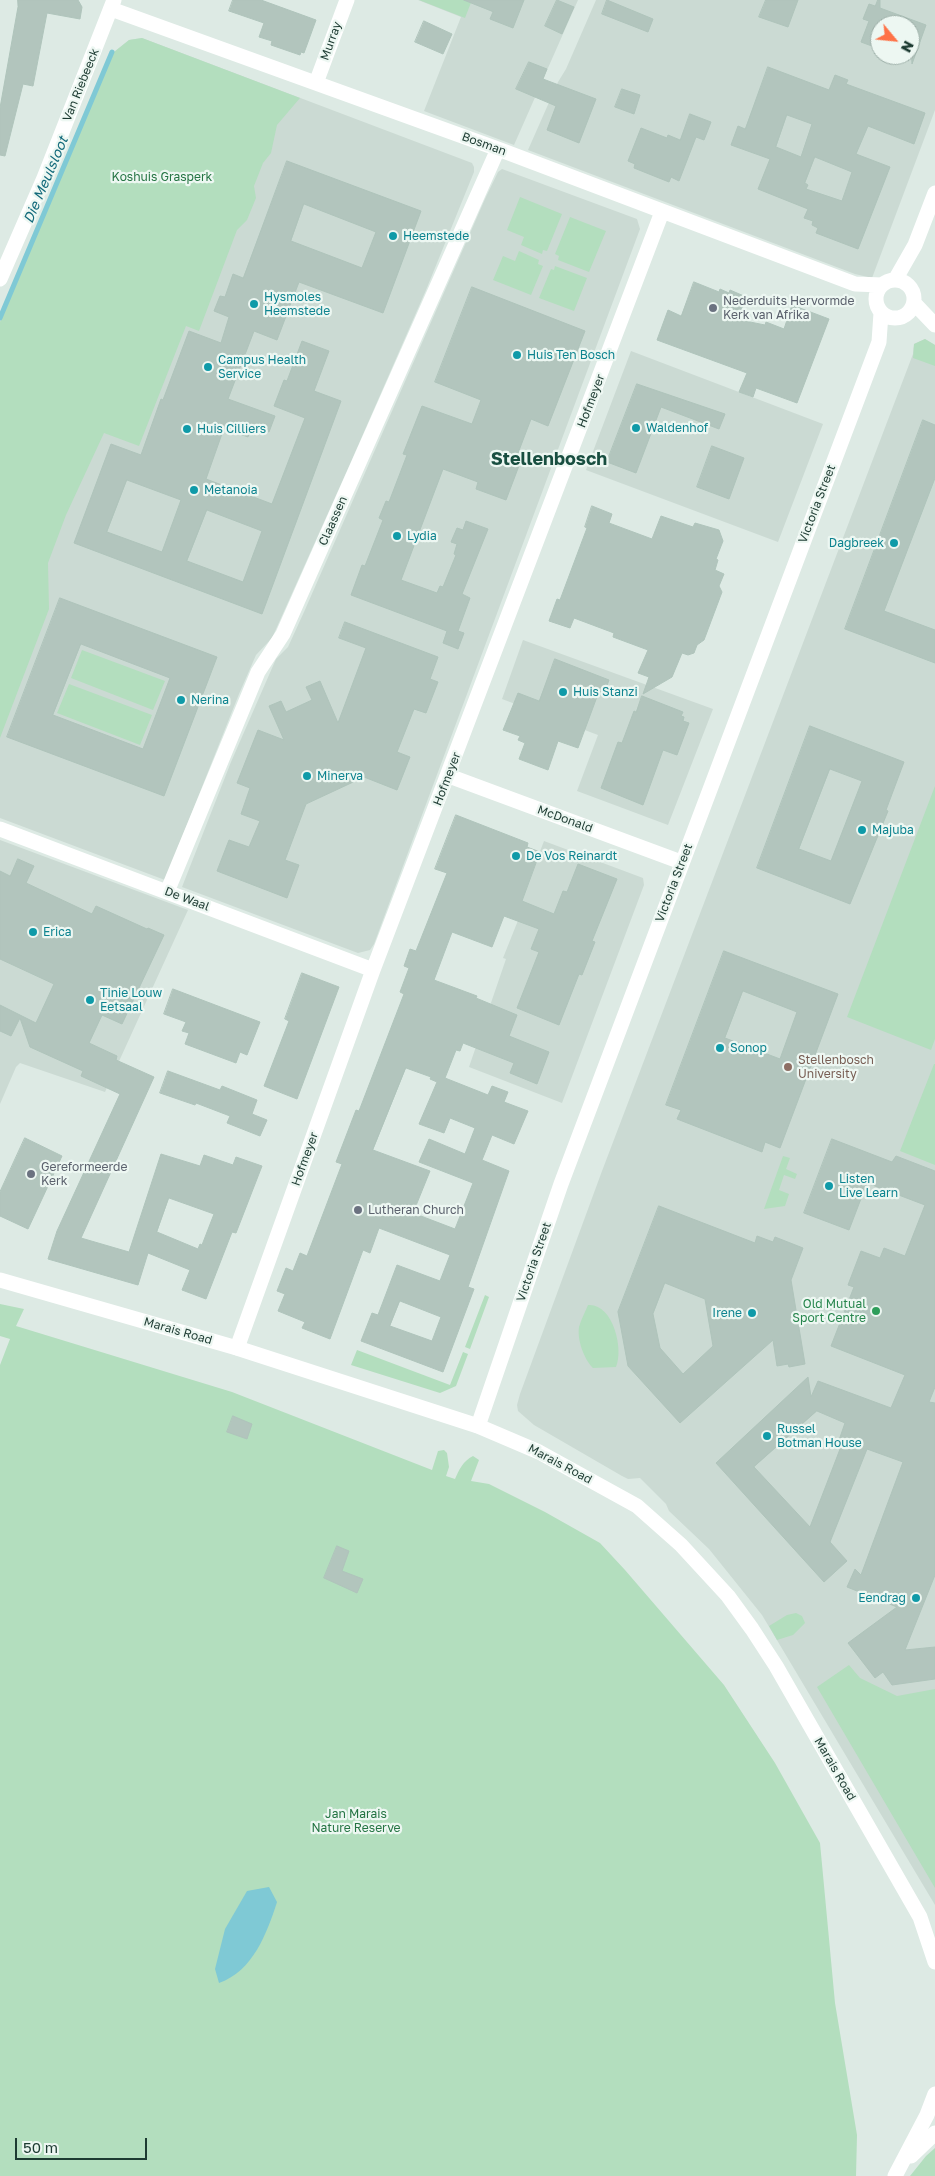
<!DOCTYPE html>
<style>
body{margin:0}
#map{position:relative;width:935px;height:2176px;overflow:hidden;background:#ddeae4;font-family:"Golos Text",sans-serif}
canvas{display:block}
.north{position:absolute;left:870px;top:15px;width:50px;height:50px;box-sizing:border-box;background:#edf7f2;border:1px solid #9aaca5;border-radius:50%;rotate:118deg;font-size:14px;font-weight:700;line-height:20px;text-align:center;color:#1d3b32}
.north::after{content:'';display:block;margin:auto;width:18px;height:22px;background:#fe7247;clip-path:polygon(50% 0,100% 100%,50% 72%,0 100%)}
.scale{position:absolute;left:15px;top:2138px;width:132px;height:22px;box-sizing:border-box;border:2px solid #1d3b32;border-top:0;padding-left:6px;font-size:15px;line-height:18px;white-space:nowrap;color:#1d3b32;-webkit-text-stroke:4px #edf7f2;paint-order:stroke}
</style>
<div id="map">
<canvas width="935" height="2176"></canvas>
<div class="north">N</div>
<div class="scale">50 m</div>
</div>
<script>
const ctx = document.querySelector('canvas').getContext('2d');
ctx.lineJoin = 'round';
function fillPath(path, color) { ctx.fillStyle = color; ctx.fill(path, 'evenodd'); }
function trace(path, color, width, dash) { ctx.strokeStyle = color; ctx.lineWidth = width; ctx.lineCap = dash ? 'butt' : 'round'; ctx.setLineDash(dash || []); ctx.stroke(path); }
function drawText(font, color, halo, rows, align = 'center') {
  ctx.font = font + ' "Golos Text",sans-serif'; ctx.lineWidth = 4.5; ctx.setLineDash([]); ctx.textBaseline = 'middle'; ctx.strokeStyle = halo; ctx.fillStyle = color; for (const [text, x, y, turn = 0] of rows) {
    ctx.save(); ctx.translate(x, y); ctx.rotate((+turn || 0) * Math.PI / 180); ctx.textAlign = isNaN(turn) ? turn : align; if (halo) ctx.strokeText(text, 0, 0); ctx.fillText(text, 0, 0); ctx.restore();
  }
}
fillPath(new Path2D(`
 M418,0H578L514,145L424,111L461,17Z
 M596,0H935V110L872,278L855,274L528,150L558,82L566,69ZM880,25H910V55H880Z
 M142,38L472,163L474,167V172L426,290L350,464L272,638L256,655L239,694L165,880L0,818V322L114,52L129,40Z
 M502,169L637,219L640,229L374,944L370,950L358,953L182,887L231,762L276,659L288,647L304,612L485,199L498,172Z
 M925,339L935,345V1905L762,1615L709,1549L669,1511L666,1504L640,1478L628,1479L622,1476L534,1425L518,1411L517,1405L520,1394L602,1171L913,354L914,344Z
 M631,351L823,424L778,542L586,470Z
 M523,640L713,709L668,825L577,791L598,735L502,699Z
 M0,840L188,910L105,1092L20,1063L16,1067L0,1104Z
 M544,841L643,878L644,885L562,1103L469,1067L506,959L503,958L525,903L521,901Z`), '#cbdad3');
fillPath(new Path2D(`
 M419,0H472L465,18Z
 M142,38L300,98L277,125L271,153L263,163L254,186L256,198L247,220L237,230L199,331L186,326L139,446L104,433L66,515L48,563L49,609L0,738V322L114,52L129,40Z
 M520,197L562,214L547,251L543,250L542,254L521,245L524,237L507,230Z
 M570,217L606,231L589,272L558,260L559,256L555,254Z
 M519,251L539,260L538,264L543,266L531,295L493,280L503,256L515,261Z
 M555,266L587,278L574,311L539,298L551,269L554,270Z
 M925,339L935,345V366L913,358L914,344Z
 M82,650L165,681L153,710L71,678Z
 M69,684L152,715L140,745L57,713Z
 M935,786V1039L931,1050L847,1017Z
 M934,1064H935V1165L900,1151Z
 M783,1156L790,1158L786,1169L797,1174L795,1179L784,1175L779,1190L789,1194L785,1206L764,1209Z
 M485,1295L489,1297L470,1349L465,1347Z
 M0,1304L24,1309L16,1326L232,1392L432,1470L438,1451L444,1450L447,1453L449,1467L446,1476L455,1479C459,1470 463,1461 473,1456L479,1460L471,1481L489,1484L545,1512L600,1543L625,1570L724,1685L775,1763L820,1843L835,2003L857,2135L856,2176H0V1365L10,1339L0,1336Z
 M588,1305C613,1303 624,1349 616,1367L593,1368C584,1359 577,1340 579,1327C581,1320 585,1312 588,1305Z
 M357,1350L450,1385L463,1352L468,1354L456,1386L440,1393L351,1365Z
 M796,1613L802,1616L805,1623L793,1635L777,1640L769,1626L787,1615Z
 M849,1665L860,1678L897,1696L935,1689V1888L817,1687Z
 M935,2148V2176H910L926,2156Z`), '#b3debe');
fillPath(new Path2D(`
 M269,1887L277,1902C267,1933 253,1971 219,1983L215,1969L225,1929L247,1891Z`), '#7fc9d5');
trace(new Path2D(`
 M0,318L112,52`), '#7fc9d5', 5);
const building = new Path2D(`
 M18,0H78L82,7L80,19L47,13L33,86L23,84L5,156L0,155V108L18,7Z
 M233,0H261L316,20L304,53L301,52L300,55L271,45L272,41L259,37L264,23L229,11Z
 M464,0H524L513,28L490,19L493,12Z
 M557,0L574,7L562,34L545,26Z
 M607,0L653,19L648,32L602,14Z
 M766,0H798L788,27L759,17Z
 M878,0H880V8L926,25L912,64L910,25H880V49L861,42L869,21L863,19L869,4L875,6Z
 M424,21L452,34L443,54L415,42Z
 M529,62L547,69L543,79L596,99L579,143L547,130L556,106L516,89Z
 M768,67L829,90L835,75L848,80L846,84L925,113L914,144L868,126L856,154L890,167L858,249L816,233L818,228L812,225L813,221L804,218L808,209L758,189L770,159L731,145L738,126L745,129ZM787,115L812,124L801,157L776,147ZM815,157L852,172L842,201L806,189L808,185L805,183Z
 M622,89L640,95L634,114L615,107Z
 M690,114L711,122L704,140L696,137L679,181L671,177L669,182L634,168L635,164L628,161L641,128L667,138L668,135L680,140Z
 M287,161L421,211L383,313L299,282L277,340L254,331L228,399L275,416L269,432L256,427L253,435L249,434L248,437L224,428L206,479L272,504L305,418L274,406L284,380L287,381L302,341L329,351L314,391L341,401L262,614L74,543L111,444L141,455L161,399L163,400L189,331L221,343L229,317L214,311L220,296L225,297L233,274L243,278ZM304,204L376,232L362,268L291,241ZM127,480L181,500L162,552L107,532ZM207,510L262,531L243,582L187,561Z
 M694,282L719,292L720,289L729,293L730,290L744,296L740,320L765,325L766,322L784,329L792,305L829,319L797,403L756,388L753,397L739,392L747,373L657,340L668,310L681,316Z
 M472,287L585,331L548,426L531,419L515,461L520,463L506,500L476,489L478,482L443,469L401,580L437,593L440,586L443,587L456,555L454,554L457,544L451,542L457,528L463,530L466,521L488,529L462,594L470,598L458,631L464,633L458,649L443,643L447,631L351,595L362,565L365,566L383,520L379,518L386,501L389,502L407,455L403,454L422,406L472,424L481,400L435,382Z
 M637,384L725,414L719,429L661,407L636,473L607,462Z
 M923,420L935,425V478L884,611L935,630V663L845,629Z
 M712,446L744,458L729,499L697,487Z
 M592,506L612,514L609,523L652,539L661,516L693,527L695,523L719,530L723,541L716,559L718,560L715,570L724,574L719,586L722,592L704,640L697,645L694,653L688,655L682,653L672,677L643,694L649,677L638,673L648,650L613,637L614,633L574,618L570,628L549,621L557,599L560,600L587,528L585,527Z
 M60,598L217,657L164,796L7,737ZM81,644L170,678L143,749L53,715Z
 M345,622L438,657L430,679L438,682L426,713L414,709L397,752L410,757L397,790L364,777L306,804L285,860L299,865L287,898L217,871L229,840L249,847L260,821L241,814L250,788L237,783L258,730L284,740L269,706L281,701L286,712L312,700L306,687L320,681L338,723L366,648L339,638Z
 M555,659L609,680L603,696L598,694L578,748L558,741L548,770L519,759L525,743L518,740L520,736L503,730L518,693L539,701Z
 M642,696L683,712L681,716L684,717L683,721L689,723L677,755L663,750L643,805L601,788L618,742L622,743L634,711L636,712Z
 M810,726L904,762L886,810L888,811L850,904L757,868ZM830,769L862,781L831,861L799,849Z
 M456,815L528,843L527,847L540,852L522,901L554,914L563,891L567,892L578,864L617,879L592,941L595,942L582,975L579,974L559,1025L517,1008L539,952L531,949L539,929L504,916L492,947L452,932L434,980L477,996L476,998L517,1015L509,1036L549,1052L537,1084L510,1073L514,1063L463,1043L460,1051L456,1050L445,1078L488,1095L492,1086L508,1092L504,1102L528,1111L514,1144L492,1135L482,1160L509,1171L468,1287L474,1289L443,1372L361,1341L372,1313L378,1315L397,1265L440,1281L450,1255L379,1228L370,1253L363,1250L330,1339L302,1328L305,1322L278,1311L285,1294L277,1291L286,1268L293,1271L300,1253L307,1256L342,1164L336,1162L356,1110L359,1111L404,994L400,992L409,968L404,966L410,949L416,951L447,873L435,869ZM406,1068L431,1077L430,1079L437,1082L419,1124L444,1133L450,1118L475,1128L465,1154L429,1139L419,1162L473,1183L455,1229L413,1213L430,1171L373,1150ZM400,1301L441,1317L432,1341L390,1326Z
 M18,859L34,866L26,883L92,914L96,906L147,929L148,928L164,935L122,1024L102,1015L89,1043L117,1056L116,1060L154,1077L81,1238L129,1252L161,1154L200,1166L204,1155L233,1165L236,1157L262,1166L236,1233L232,1232L206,1299L182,1290L190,1270L148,1253L138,1285L48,1259L57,1231L120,1094L81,1076L83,1071L30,1047L20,1018L11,1036L0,1031V1005L36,1023L54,984L0,959V871L10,876ZM169,1198L214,1214L202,1245L200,1244L198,1249L157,1232Z
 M724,951L838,994L780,1148L765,1142L762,1152L677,1119L681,1110L666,1105ZM743,991L797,1012L780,1059L725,1038Z
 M302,973L339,987L297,1099L264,1086L289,1021L285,1019Z
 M173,989L260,1022L247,1055L240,1052L236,1063L185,1044L189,1033L182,1031L186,1022L164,1014Z
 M168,1071L220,1090L222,1086L257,1100L252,1114L267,1120L260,1136L227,1123L230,1116L196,1103L195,1105L160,1093Z
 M25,1138L62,1156L28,1229L0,1216V1192Z
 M832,1139L892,1162L896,1156L935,1171V1387L929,1402L935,1403V1575L905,1650L935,1647V1679L892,1685L883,1672L875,1678L848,1643L897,1607L847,1587L855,1569L861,1575L903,1462L867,1449L830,1542L847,1561L824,1582L716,1463L808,1377L811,1397L818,1381L891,1408L905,1375L831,1346L854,1287L848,1285L861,1251L880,1258L884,1248L905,1256L925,1205L867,1183L849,1230L804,1213ZM817,1411L845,1423L838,1443L842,1444L810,1527L754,1467Z
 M659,1206L755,1243L757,1236L773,1242L775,1237L803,1248L791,1280L805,1364L789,1367L788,1364L777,1366L773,1340L680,1423L628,1366L618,1312ZM665,1283L705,1299L713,1346L683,1374L660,1348L653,1314Z
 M233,1416L252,1424L247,1439L227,1432Z
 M337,1546L349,1551L342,1571L363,1579L357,1593L324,1578Z`);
fillPath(building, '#b2c5bd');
trace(building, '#afc4bb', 1);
trace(new Path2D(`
 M111,9L498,149L855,284L882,285
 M316,83L347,0
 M876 299a19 19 0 1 1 38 0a19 19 0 1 1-38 0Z
 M895,280L915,245L935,193
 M914,303L935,325
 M449,776L681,862
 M0,829L373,970
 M167,892L258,672L283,634L498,149
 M237,1348L373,970L662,212
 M478,1426L561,1184L879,342L881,313`), '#fff', 15);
trace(new Path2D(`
 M0,279L44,178L114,0
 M0,1280L237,1348L478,1426L539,1452L637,1506L681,1545L728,1596L752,1629L776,1666L920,1917L935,1962
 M911,2156L935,2133
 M895,2176L927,2115L935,2094`), '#fff', 15);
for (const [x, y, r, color] of [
 [393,236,5,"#0f9aa8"],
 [254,304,5,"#0f9aa8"],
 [713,308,5,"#6b7280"],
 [517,355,5,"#0f9aa8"],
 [208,367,5,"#0f9aa8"],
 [636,428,5,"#0f9aa8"],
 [187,429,5,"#0f9aa8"],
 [194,490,5,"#0f9aa8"],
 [397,536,5,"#0f9aa8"],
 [894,543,5,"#0f9aa8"],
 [563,692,5,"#0f9aa8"],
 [181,700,5,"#0f9aa8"],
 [307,776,5,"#0f9aa8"],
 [862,830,5,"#0f9aa8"],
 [516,856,5,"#0f9aa8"],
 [33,932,5,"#0f9aa8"],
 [90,1000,5,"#0f9aa8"],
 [720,1048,5,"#0f9aa8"],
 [788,1067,5,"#8d6e63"],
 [31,1174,5,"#6b7280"],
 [829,1186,5,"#0f9aa8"],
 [358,1210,5,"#6b7280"],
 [876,1311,5,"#2e9e5b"],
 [752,1313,5,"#0f9aa8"],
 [767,1436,5,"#0f9aa8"],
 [916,1598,5,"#0f9aa8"]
]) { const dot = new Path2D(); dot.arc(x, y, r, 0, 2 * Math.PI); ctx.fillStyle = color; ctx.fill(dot); trace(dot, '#edf7f2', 2); }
drawText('12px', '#1d3b32', '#edf7f2', [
 ["Murray",331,41,-70],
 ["Van Riebeeck",81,85,-68],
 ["Bosman",484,144,20],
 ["Hofmeyer",591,401,-69],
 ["Victoria Street",817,504,-69],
 ["Claassen",333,521,-66],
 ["Hofmeyer",447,779,-69],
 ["McDonald",565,819,20],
 ["Victoria Street",674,883,-69],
 ["De Waal",187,899,21],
 ["Hofmeyer",305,1159,-70],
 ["Victoria Street",534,1262,-71],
 ["Marais Road",178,1331,16],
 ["Marais Road",560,1464,28],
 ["Marais Road",835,1769,60]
]);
drawText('12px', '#247443', '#edf7f2', [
 ["Koshuis Grasperk",162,177],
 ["Jan Marais",356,1814],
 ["Nature Reserve",356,1828]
]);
drawText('12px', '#0d838f', '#edf7f2', [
 ["Heemstede",403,236],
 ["Hysmoles",264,297],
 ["Heemstede",264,311],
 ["Huis Ten Bosch",527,355],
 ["Campus Health",218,360],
 ["Service",218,374],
 ["Waldenhof",646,428],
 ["Huis Cilliers",197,429],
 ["Metanoia",204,490],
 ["Lydia",407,536],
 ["Dagbreek",884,543,"right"],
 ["Huis Stanzi",573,692],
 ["Nerina",191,700],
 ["Minerva",317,776],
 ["Majuba",872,830],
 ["De Vos Reinardt",526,856],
 ["Erica",43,932],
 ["Tinie Louw",100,993],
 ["Eetsaal",100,1007],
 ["Sonop",730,1048],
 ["Listen",839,1179],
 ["Live Learn",839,1193],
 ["Irene",742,1313,"right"],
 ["Russel",777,1429],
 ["Botman House",777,1443],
 ["Eendrag",906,1598,"right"]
], 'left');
drawText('12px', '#5b616d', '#edf7f2', [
 ["Nederduits Hervormde",723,301],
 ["Kerk van Afrika",723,315],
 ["Gereformeerde",41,1167],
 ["Kerk",41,1181],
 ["Lutheran Church",368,1210]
], 'left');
drawText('12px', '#785e54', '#edf7f2', [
 ["Stellenbosch",798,1060],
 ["University",798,1074]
], 'left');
drawText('12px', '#27864d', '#edf7f2', [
 ["Old Mutual",866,1304],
 ["Sport Centre",866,1318]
], 'right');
drawText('italic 14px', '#136a7b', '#edf7f2', [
 ["Die Meulsloot",46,180,-67]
]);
drawText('bold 18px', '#184e40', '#edf7f2', [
 ["Stellenbosch",549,459]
]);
</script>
